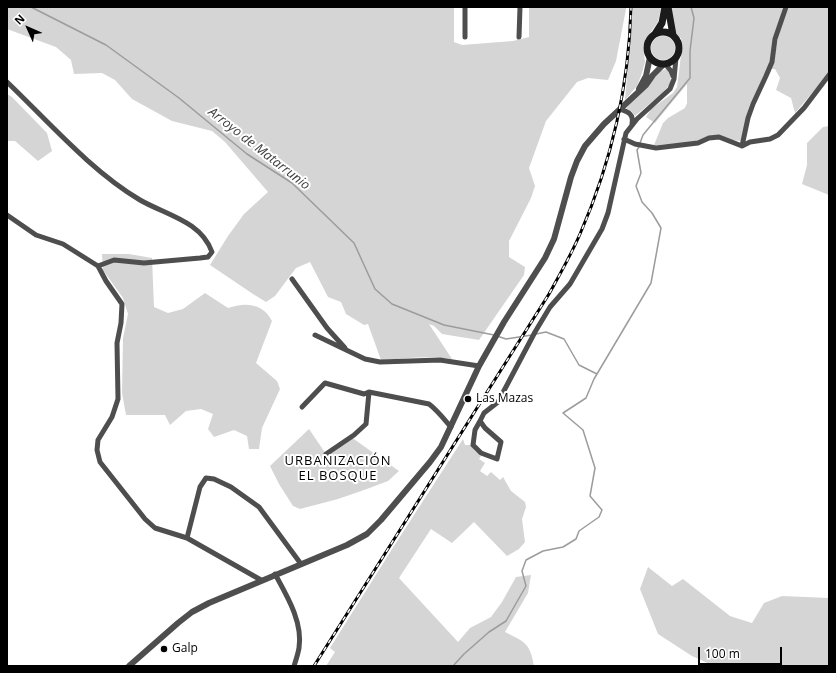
<!DOCTYPE html>
<meta charset="utf-8">
<style>
body{margin:0}
#map{position:relative;width:836px;height:673px;overflow:hidden;background:#fff;font-family:"Open Sans",sans-serif}
canvas{display:block}
.frame{position:absolute;inset:0;border:8px solid #000;pointer-events:none}
.north{position:absolute;left:8px;top:8px;width:40px;height:40px;-webkit-text-stroke:3px #fff;paint-order:stroke;rotate:315deg;font-size:11px;font-weight:700;line-height:16px;text-align:center;color:#000}
.north::after{content:'';display:block;margin:auto;width:14px;height:18px;background:#000;clip-path:polygon(50% 0,100% 100%,50% 72%,0 100%)}
.scale{position:absolute;left:698px;top:647px;width:84px;height:18px;box-sizing:border-box;border:2px solid #000;border-top:0;padding-left:5px;font-size:12px;line-height:14px;white-space:nowrap;color:#000;-webkit-text-stroke:3px #fff;paint-order:stroke}
</style>
<div id="map">
<canvas width="836" height="673"></canvas>
<div class="frame"></div>
<div class="north">N</div>
<div class="scale">100 m</div>
</div>
<script>
const ctx = document.querySelector('canvas').getContext('2d');
ctx.lineJoin = 'round';
function fillPath(path, color) { ctx.fillStyle = color; ctx.fill(path, 'evenodd'); }
function trace(path, color, width, dash) { ctx.strokeStyle = color; ctx.lineWidth = width; ctx.lineCap = dash ? 'butt' : 'round'; ctx.setLineDash(dash || []); ctx.stroke(path); }
function drawText(font, color, halo, rows, align = 'center') {
  ctx.font = font + ' "Open Sans",sans-serif'; ctx.lineWidth = 4; ctx.setLineDash([]); ctx.textBaseline = 'middle'; ctx.strokeStyle = halo; ctx.fillStyle = color; for (const [text, x, y, turn = 0] of rows) {
    ctx.save(); ctx.translate(x, y); ctx.rotate((+turn || 0) * Math.PI / 180); ctx.textAlign = isNaN(turn) ? turn : align; if (halo) ctx.strokeText(text, 0, 0); ctx.fillText(text, 0, 0); ctx.restore();
  }
}
fillPath(new Path2D(`
 M7,7H454V42L462,45L513,41L529,37V7H626V9L616,61L608,80L588,78L577,82L546,121L529,168L535,186L531,198L509,241V257L525,267L524,275L479,340L442,334L434,326L429,324L452,359C428,355 405,359 381,360L368,324L364,325L346,314L341,302L328,297L310,262L296,268L275,296L266,302L253,294L210,265L228,236L244,214L268,192L225,142L212,131L172,121L132,99L115,80L102,73L74,74L71,60L56,47L7,29Z
 M633,7L661,8L658,22L645,40L643,47L645,62L642,73L637,86L625,100Z
 M670,7H783L769,64L749,107L741,141L732,140L720,135H713L695,142L658,145H654L663,123L668,118L685,108L687,103V84L655,123L646,117L651,109L673,93L677,87L681,55L683,48L681,38L677,37L673,26Z
 M787,7H829V73L795,113L791,98L776,90L780,78L775,69H771L774,62L778,38Z
 M651 48a12 12 0 1 1 24 0a12 12 0 1 1-24 0Z
 M666,69C670,73 672,77 670,83C667,91 643,109 635,116L631,111L626,108L661,71Z
 M7,94L12,97L47,133L52,151L38,161L15,141H7Z
 M829,126V195L802,184L807,165V143L823,127Z
 M102,254H129L152,258L154,307L168,313L183,309L205,293L228,308C245,302 263,303 272,321L256,363L277,381L280,389L262,428L259,449H249L247,436L234,430L214,437L208,429L213,414L201,409L186,411L170,425L165,415H126L122,393L123,338L128,314L123,298L103,270Z
 M309,429L326,454L351,437L399,471L388,481L364,490L338,499L300,509L293,506L279,484L270,466Z
 M463,439L465,445H471L475,451L481,456L479,459L485,463L480,471L487,476L491,472L500,480L503,477L511,491L525,502L526,507L522,519L525,542L519,549L507,556L474,522L452,543L431,529L399,578L458,642L470,628L491,617L502,602L516,577L531,575L528,593L505,632C525,642 530,643 534,666H326L335,652L330,648L394,546Z
 M648,567L672,586L683,579L730,616L752,623L764,603L782,596L829,598V666H714L692,656L658,634L640,589Z`), '#d5d5d5');
trace(new Path2D(`
 M31,7L106,45L179,98L247,154L292,183L354,243L375,289L392,304L444,325L494,335
 M640,143L643,135L690,78V51L694,18L691,7
 M536,334L546,332L564,339L579,365L597,374
 M497,336L506,339L532,335
 M453,666L464,654L489,632L506,621L526,586L522,571L526,560L543,551L563,547L576,539L579,531L599,517L602,510L590,496L595,468L583,430L563,413L586,398L594,379L651,283L661,228L652,213L642,202L636,186L641,173L637,150L639,147`), '#9c9c9c', 1.5);
trace(new Path2D(`
 M465,37V7
 M519,37L520,7
 M666,65L671,71L673,76
 M7,82C49,122 90,170 140,200C166,215 201,221 212,252L208,257L200,258L144,263L114,260L98,266
 M620,109C628,112 634,114 632,124
 M624,139L635,144L656,148L698,143L709,138L719,137L742,146
 M742,146L748,118L753,104L766,76L772,62L775,39L786,7
 M742,146L750,142L770,139L778,135L804,108L829,75
 M7,215L36,235L63,244L98,266L106,281L122,304L121,323L117,343L118,399L112,417L98,440L97,450L100,462L145,519L155,528L187,538L261,580
 M292,279L327,328L345,348
 M315,335L365,359L380,362L440,360L479,366
 M302,407L325,383L364,394L369,392L429,404C437,410 444,419 451,427
 M480,421L475,430L473,445L481,453L497,459L501,442L485,428L480,421L484,413L498,402L535,332L550,307L570,284L602,229L608,213L626,133L637,119L670,89L674,79L676,58
 M326,454L354,435L366,424L369,392
 M187,538L200,487L206,478L214,479L231,487L259,507L301,564
 M275,574C287,596 303,622 299,648C298,654 296,660 294,666`), '#4e4e4e', 5);
trace(new Path2D(`
 M639,89L646,76L650,57
 M129,666L178,623L192,612L209,603L347,545L367,534L381,520L430,462L441,447L479,366L504,322L545,258L554,239L571,177L577,161L585,146L604,124L646,85L653,75L663,65`), '#4e4e4e', 6);
trace(new Path2D(`
 M668,7L673,35
 M647 48a16 16 0 1 1 32 0a16 16 0 1 1-32 0Z
 M655,34L662,23L665,7`), '#1b1b1b', 7);
const rail = new Path2D(`
 M314,666L549,294C560,274 571,255 580,234C611,163 629,85 631,7`);
trace(rail, '#000', 3);
trace(rail, '#fff', 1.5, [4.5]);
for (const [x, y, r, color] of [
 [468,399,4,"#000"],
 [164,649,4,"#000"]
]) { const dot = new Path2D(); dot.arc(x, y, r, 0, 2 * Math.PI); ctx.fillStyle = color; ctx.fill(dot); trace(dot, '#fff', 1.5); }
drawText('12px', '#000', '#fff', [
 ["Las Mazas",476,399],
 ["Galp",172,649]
], 'left');
drawText('italic 13px', '#3d3d3d', '#fff', [
 ["Arroyo de Matarrunio",259,149,38]
]);
ctx.letterSpacing = '1px';
drawText('13px', '#000', '#fff', [
 ["URBANIZACIÓN",338,461],
 ["EL BOSQUE",338,476]
]);
ctx.letterSpacing = '0px';
</script>
